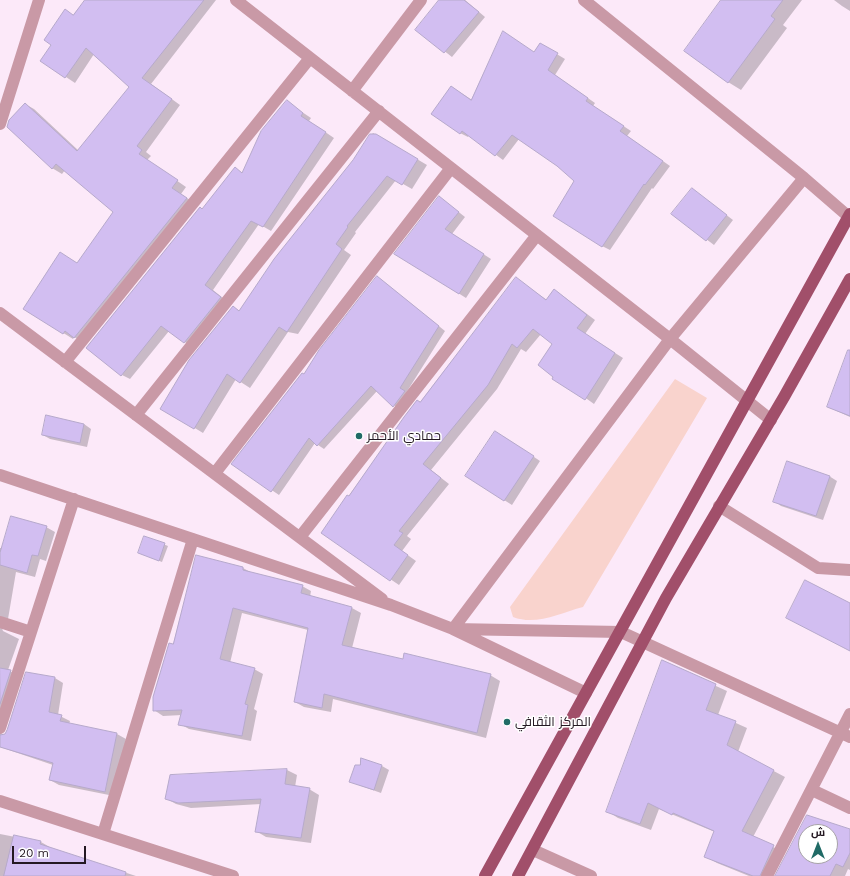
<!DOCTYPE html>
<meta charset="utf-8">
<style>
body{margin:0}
#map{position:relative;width:850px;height:876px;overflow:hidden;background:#fce9f9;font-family:"Work Sans",Cairo,sans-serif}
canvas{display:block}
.north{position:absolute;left:798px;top:824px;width:40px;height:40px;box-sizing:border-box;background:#fff;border:1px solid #a7a3a7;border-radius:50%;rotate:0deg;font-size:11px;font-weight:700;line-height:16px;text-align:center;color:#241822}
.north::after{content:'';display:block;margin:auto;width:14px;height:18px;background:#206b66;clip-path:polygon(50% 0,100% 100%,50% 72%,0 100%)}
.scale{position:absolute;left:12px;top:846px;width:74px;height:18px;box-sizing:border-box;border:2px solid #241822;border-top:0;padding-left:5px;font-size:12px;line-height:14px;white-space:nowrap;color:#241822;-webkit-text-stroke:3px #fff;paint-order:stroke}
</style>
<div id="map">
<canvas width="850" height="876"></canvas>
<div class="north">ش</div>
<div class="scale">20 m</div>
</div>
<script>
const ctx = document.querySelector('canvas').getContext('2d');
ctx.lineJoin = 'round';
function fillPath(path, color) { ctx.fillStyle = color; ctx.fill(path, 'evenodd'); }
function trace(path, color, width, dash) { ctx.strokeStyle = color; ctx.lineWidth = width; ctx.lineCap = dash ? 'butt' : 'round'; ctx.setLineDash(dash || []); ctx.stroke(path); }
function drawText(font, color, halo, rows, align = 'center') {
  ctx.font = font + ' "Work Sans",Cairo,sans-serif'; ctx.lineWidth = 3; ctx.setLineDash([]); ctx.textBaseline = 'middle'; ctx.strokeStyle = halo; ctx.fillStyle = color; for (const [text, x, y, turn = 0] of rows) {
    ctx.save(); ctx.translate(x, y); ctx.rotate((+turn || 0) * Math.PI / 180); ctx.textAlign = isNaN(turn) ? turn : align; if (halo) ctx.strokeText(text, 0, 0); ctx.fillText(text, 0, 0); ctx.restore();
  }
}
fillPath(new Path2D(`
 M675,379L707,398L583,607C560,613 536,626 513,617L510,607Z`), '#f9d3cd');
fillPath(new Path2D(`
 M86,0H216L151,84L180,105L146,152L151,156L147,160L186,187L181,194L196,204L84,343L74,337L73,339L25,309L78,264L114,211L65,170L62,174L52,168L25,104L34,109L79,151L131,87L94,54L75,83L42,61Z
 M440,0H465L485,17L452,57L416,29Z
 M723,0H802L783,25L787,28L741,90L728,82Z
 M834,0H850V11L842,6Z
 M540,44L565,59L555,75L595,103L593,106L631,131L627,136L670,166L653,189L652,188L610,250L602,246L576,181L557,165L519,139L503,160L469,135L468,137L460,133L452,87L472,100L535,53Z
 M287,102L311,118L309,121L334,138L271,231L259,224L213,290L228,302L192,347L169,331L130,379L122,375L202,210L235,169L243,173Z
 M373,133L427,165L412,189L396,180L355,232L356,233L344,250L351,255L298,334L288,332L250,388L236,379L203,433L162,408L233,307L240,311L354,160Z
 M692,189L733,220L714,245L673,214Z
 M446,202L465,217L452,234L491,259L466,298L396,254Z
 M516,279L547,300L555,291L563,296L595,320L585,334L623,358L594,404L555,376L554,344L541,334L526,352L521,349L497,389L431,470L449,484L407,536L411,539L402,551L416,561L399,585L322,533L417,401L420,403Z
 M384,282L445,331L406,393L400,410L377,391L324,449L315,443L279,495L233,464Z
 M850,354V417L828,407Z
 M84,424L91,429L87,447L50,439L43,435Z
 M503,436L540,461L512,505L466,476Z
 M829,476L837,481L823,520L781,506L774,501Z
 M46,527L55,532L46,561L40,559L35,577L16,572L8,619L1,625L3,631L19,639L8,670L19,676L1,736L5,735L55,678L63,683L58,715L70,721L69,724L117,734L126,739L114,796L59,785L50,780L53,765L0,747V548H2Z
 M145,537L168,546L162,562L139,553Z
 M197,556L243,568L252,573L302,586L311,591L310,597L352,608L361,613L352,648L403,661L490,675L500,681L486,738L333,699L331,712L304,707L295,702L308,630L242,613L230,663L254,669L263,674L254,709L257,711L251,741L189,729L180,724L182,715L163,716L154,710L174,645Z
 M663,662L727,691L718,715L747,728L738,752L785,777L753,837L785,853L773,876H749L717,863L706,857L715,832L659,809L651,830L618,818L607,811Z
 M382,766L389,770L381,793L350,782Z
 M287,770L297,775L295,787L309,789L319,795L311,843L266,837L256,831L261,804L191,808L176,804L167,799L171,776Z
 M807,816L850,830V870L848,869L845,876H777ZM806,832H830V856H806Z
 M0,834L41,842L53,849L136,876H0Z`), '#0003');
const building = new Path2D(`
 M85,0H204L142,78L172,99L137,146L142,150L139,154L178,180L172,188L187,198L74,338L65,331L63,334L23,309L60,252L77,263L113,212L56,164L52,169L7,127L9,120L25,103L77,151L129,87L86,48L65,78L40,61L51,45L44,40L65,9L73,15Z
 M439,0H464L479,12L444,53L415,30Z
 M721,0H783L771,16L775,19L728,83L684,51Z
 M503,31L534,52L540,43L558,53L548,70L588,98L586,101L624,126L620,131L663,161L645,185L644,184L602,247L553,216L574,181L557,166L512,135L495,156L462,131L460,134L431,114L451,86L471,100Z
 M287,100L303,113L301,116L326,132L263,227L251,221L205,285L221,297L184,343L161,326L121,376L86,348L200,207L202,209L235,167L242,173L261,131Z
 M370,134H376L418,159L402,185L387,176L347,226L348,227L336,244L342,249L287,332L279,327L240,383L227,374L194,429L160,409L189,360L233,306L239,311L274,259L353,160Z
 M692,188L727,215L706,241L671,214Z
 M439,196L459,212L445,229L484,254L459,294L394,254Z
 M377,276L439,326L400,388L405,391L393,407L371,386L317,446L309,438L271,492L231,464L302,373L304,374L319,350Z
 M516,277L546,300L554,289L587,315L577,328L615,353L585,400L552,379L553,377L538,365L552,344L533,329L517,348L512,344L488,385L423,464L441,478L399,531L403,533L394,545L408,555L390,581L321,533L347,495L349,496L404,417L417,400L420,402Z
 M848,350H850V416L827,407Z
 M46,415L84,424L80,443L42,435Z
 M495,431L534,456L504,501L465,476Z
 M787,461L830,476L816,516L773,502Z
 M11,516L47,526L38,556L32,555L27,573L0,565V553Z
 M144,536L165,543L159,561L138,553Z
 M196,555L243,567V570L303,585L301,593L352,607L342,645L403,659L404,653L491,674L477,733L324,694L322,708L294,702L308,628L233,608L220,659L255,668L245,704L248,705L242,736L178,725L182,710L153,711V697L169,643L173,644Z
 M805,580L850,603V651L786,618Z
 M662,660L716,684L706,710L736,721L727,745L774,770L742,831L774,845L760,876H753L704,857L714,831L673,813L672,815L648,803L640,824L606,812Z
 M0,668L11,670L0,704Z
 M26,672L55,677L49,712L62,715L60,721L117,733L105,792L49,780L53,763L0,747V735L5,734L7,730Z
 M361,758L382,765L374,790L349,782L355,765H360Z
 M287,769L285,784L310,788L301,838L255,832L261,799L178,803L165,799L170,775Z
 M807,815L850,829V853L843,867L836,864L830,876H775ZM806,832H830V856H806Z
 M14,835L41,841L40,844L126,872L125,876H4Z`);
fillPath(building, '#d2bef1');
trace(building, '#b6a9cb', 1);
trace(new Path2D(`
 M236,0L670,339L771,420
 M584,0L804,178L849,217
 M352,91L421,0
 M0,124L39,0
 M0,313L382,599
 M65,362L310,58
 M136,415L379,111
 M215,473L451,168
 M0,475L391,605L453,629L621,632L850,737
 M719,506L818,568L850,570
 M300,537L537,235
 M0,622L31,632
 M586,693L453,629L670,339L804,178
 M0,728L74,499
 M812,790L850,808
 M0,801L233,876
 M103,834L193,539
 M533,850L591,876
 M767,876L850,714`), '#c999a6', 12);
trace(new Path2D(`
 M485,876L850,214
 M518,876L666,598L784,397L850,279`), '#a14f6a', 12);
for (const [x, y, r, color] of [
 [359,436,4,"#206b66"],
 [507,722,4,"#206b66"]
]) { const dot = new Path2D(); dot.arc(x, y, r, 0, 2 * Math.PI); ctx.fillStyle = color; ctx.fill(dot); trace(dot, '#fff', 1.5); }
drawText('13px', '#241822', '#fff', [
 ["حمادي الأحمر",367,436],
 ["المركز الثقافي",515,722]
], 'left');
</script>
